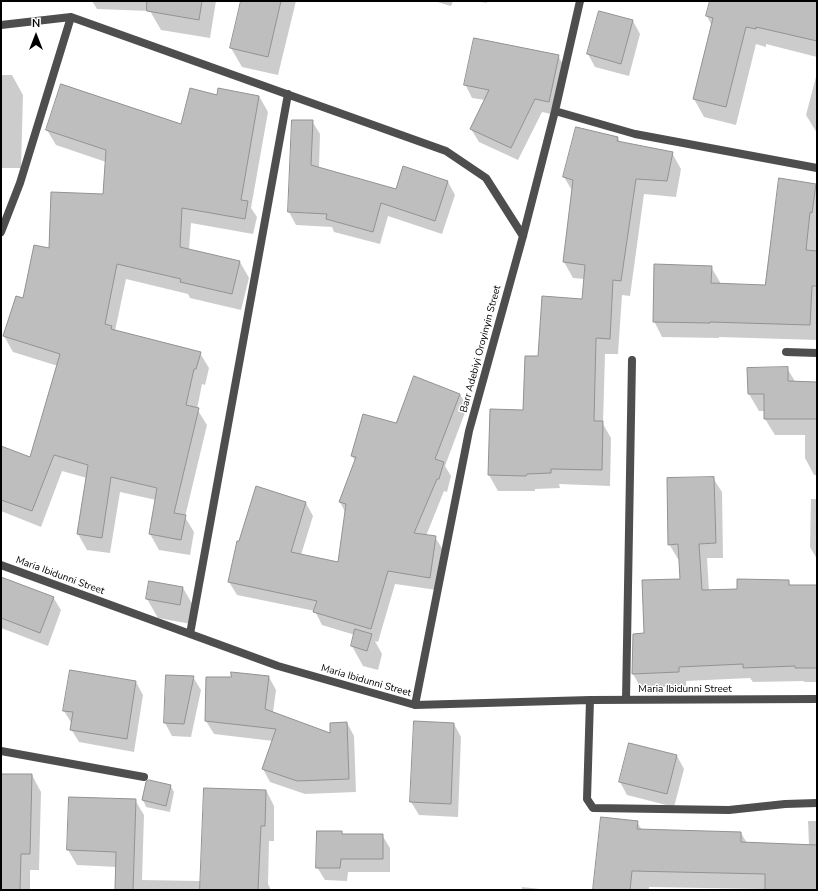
<!DOCTYPE html>
<style>
body{margin:0}
#map{position:relative;width:818px;height:891px;overflow:hidden;background:#fff;font-family:"Nunito Sans",sans-serif}
canvas{display:block}
.frame{position:absolute;inset:0;border:2px solid #000;pointer-events:none}
.north{position:absolute;left:16px;top:16px;width:40px;height:40px;-webkit-text-stroke:3px #fff;paint-order:stroke;rotate:0deg;font-size:11px;font-weight:700;line-height:16px;text-align:center;color:#000}
.north::after{content:'';display:block;margin:auto;width:14px;height:18px;background:#000;clip-path:polygon(50% 0,100% 100%,50% 72%,0 100%)}
</style>
<div id="map">
<canvas width="818" height="891"></canvas>
<div class="frame"></div>
<div class="north">N</div>
</div>
<script>
const ctx = document.querySelector('canvas').getContext('2d');
ctx.lineJoin = 'round';
function fillPath(path, color) { ctx.fillStyle = color; ctx.fill(path, 'evenodd'); }
function trace(path, color, width, dash) { ctx.strokeStyle = color; ctx.lineWidth = width; ctx.lineCap = dash ? 'butt' : 'round'; ctx.setLineDash(dash || []); ctx.stroke(path); }
function drawText(font, color, halo, rows, align = 'center') {
  ctx.font = font + ' "Nunito Sans",sans-serif'; ctx.lineWidth = 3; ctx.setLineDash([]); ctx.textBaseline = 'middle'; ctx.strokeStyle = halo; ctx.fillStyle = color; for (const [text, x, y, turn = 0] of rows) {
    ctx.save(); ctx.translate(x, y); ctx.rotate((+turn || 0) * Math.PI / 180); ctx.textAlign = isNaN(turn) ? turn : align; if (halo) ctx.strokeText(text, 0, 0); ctx.fillText(text, 0, 0); ctx.restore();
  }
}
fillPath(new Path2D(`
 M92,1H216L210,38L161,30L150,11L97,9Z
 M242,1H296L278,75L242,67L231,48Z
 M434,1H453L451,6Z
 M474,1H487V3Z
 M711,1H817V57L766,44V47L756,44L736,125L704,117L694,99L712,26L707,16Z
 M599,12L633,21L640,34L629,76L595,67L588,54Z
 M558,56L566,69L556,115L542,112L518,160L479,142L471,129L485,100L472,98L465,84Z
 M817,73V133L806,115Z
 M1,75H12L23,95L21,168H1Z
 M217,96H259L268,112L251,208L257,217L253,234L191,223L189,250L240,262L249,278L241,310L190,298L188,294L126,279L115,331L200,353L209,368L205,385L202,384L197,409L207,425L185,517L194,532L190,555L159,550L150,534L156,500L120,492L110,553L87,550L78,534L87,478L62,471L41,527L1,511V447L31,458L58,366L13,352L4,336L50,249L104,195L106,162L56,145L47,130L182,126Z
 M293,121H312L320,134L319,168L396,190L448,182L455,195L442,234L388,216L380,244L334,232L332,227L296,225L289,212Z
 M618,138L620,143L672,153L681,169L676,197L644,194L630,296L622,295L618,354H605L603,424L611,438L610,486L559,484L560,488L535,489V491H498L489,475L491,410L524,411L539,357L583,300L585,279L573,278L564,262L573,192L564,177Z
 M815,185L817,188V340L719,337V338L662,337L654,321L711,267L720,282V285L766,286Z
 M787,368L796,383H817V475H814L805,458V435H775L765,419V411H759L749,394L748,369Z
 M460,394L467,407L445,466L451,476L447,492L444,491L426,536L435,537L443,550L437,590L395,584L378,642L375,641L382,654L378,670L363,666L352,646L355,635L322,625L315,611L237,595L229,582L306,503L313,516L301,555L339,563L345,512L340,502L356,462L352,456L397,424Z
 M713,478L722,492L723,558H707L709,591L738,590L788,581L791,586H817V682H804V681L753,682L750,678L686,681V686L641,688L633,674L645,634L681,580L680,559H678L669,544Z
 M811,499H817V559L810,547Z
 M1,578L53,597L61,610L48,646L1,628Z
 M183,588L194,607L191,624L158,618L147,599Z
 M193,677L201,690L191,737L172,736L165,723Z
 M269,677L276,690L273,713L331,734L347,723L354,736L356,792L305,794L270,782L263,769L273,741L214,734L206,721Z
 M136,682L143,695L134,752L79,742L71,729L72,724L64,711Z
 M415,722L454,724L461,737L458,817L419,815L411,802Z
 M677,756L684,769L674,807L627,795L620,782Z
 M1,775H32L41,792L39,870H30V890H1Z
 M147,783L170,785L174,792L170,812L146,807L143,800Z
 M266,790L274,806V841H269L268,884L271,890H116L117,867L77,865L68,850L135,800L144,815L142,880L201,881Z
 M808,821H817V890L649,887V890H594L637,822L642,830L741,833L747,843L809,845Z
 M341,832L343,835H382L390,848V872H348L347,881L325,880L317,867Z
 M522,887L549,890H522Z`), '#0003');
const building = new Path2D(`
 M147,1H202L199,20L147,11Z
 M241,1H281L268,57L230,48Z
 M710,1H817V41L756,27V29L746,27L726,107L693,99L713,18L706,16Z
 M599,11L633,20L621,64L587,54Z
 M474,38L559,55L549,102L535,99L511,148L470,129L489,90L464,85Z
 M61,84L181,124L190,88L217,95L218,88L259,96L241,200L248,201L245,219L182,208L180,247L240,261L232,294L180,282L181,279L117,264L105,324L112,326L111,329L201,352L196,369H194L186,405L199,408L174,513L186,515L181,540L149,534L157,488L111,477L102,538L77,534L88,465L54,455L32,511L1,500V446L30,457L60,354L3,336L16,296L23,298L34,245L49,248L51,192L103,194L106,150L46,130Z
 M292,120H313L311,165L396,189L403,166L448,181L435,221L381,203L373,232L326,219L327,214L288,212Z
 M576,127L618,137L617,141L673,152L667,181L636,179L621,281L613,280L610,339L596,338L594,421H603L602,470L551,469V473L527,474L526,476L488,475L490,409L523,410L525,356H538L542,296L582,299L585,265L563,262L573,180L563,177Z
 M779,178L816,184L812,213L810,212L806,250L817,251V286H812L810,325L710,322V323L653,322L654,264L712,266L711,283L765,285Z
 M788,367V381L817,382V419H764V394H748L747,368Z
 M414,376L460,394L435,459L444,462L439,479H437L414,533L436,536L430,578L388,571L371,629L313,612L317,601L228,582L237,541H239L256,486L306,502L291,552L338,562L346,504L339,502L356,457L351,456L363,414L396,423Z
 M714,477L716,543L699,544L702,590L737,589V579L789,580V585H817V668H795V666L743,668V664L679,667V672L632,674L633,634L644,633L642,580L680,579L678,544L668,545L667,478Z
 M1,577L54,597L40,633L1,618Z
 M149,581L183,587L180,605L146,599Z
 M355,629L372,634L367,651L351,646Z
 M70,670L136,681L127,739L70,730L73,712L63,711Z
 M231,672L269,676L265,709L330,733V723L347,722L349,779L297,781L262,769L276,729L205,721L206,677H231Z
 M166,675L194,676L184,724L164,723Z
 M414,721L454,723L451,804L410,802Z
 M629,743L677,755L667,794L619,782Z
 M1,774H32L30,854H21L20,890H1Z
 M149,780L171,785L166,806L142,800L146,782Z
 M204,788L266,790L265,826H261L258,890H200Z
 M69,797L136,799L133,890H115L116,852L67,850Z
 M601,817L638,821L637,829L741,832V842L817,845V890H765V874L632,871L630,890H593Z
 M317,831H342V834H383V859H341L340,868H316Z`);
fillPath(building, '#bebebe');
trace(building, '#929292', 1);
trace(new Path2D(`
 M1,25L71,17L446,151L486,178L523,236
 M555,111L635,134L817,168
 M1,232L20,183L71,17
 M786,352L817,353
 M1,565L278,666L415,705L590,700L817,699
 M190,634L288,94
 M590,700L587,799L593,808L729,810L785,804L817,803
 M626,700L632,360
 M415,705L469,431L523,236L555,111L580,1
 M1,751L144,777`), '#4e4e4e', 8);
drawText('10px', '#000', '#fff', [
 ["Barr Adebiyi Oroyinyin Street",481,349,-75],
 ["Maria Ibidunni Street",60,576,20],
 ["Maria Ibidunni Street",366,681,16],
 ["Maria Ibidunni Street",685,690]
]);
</script>
